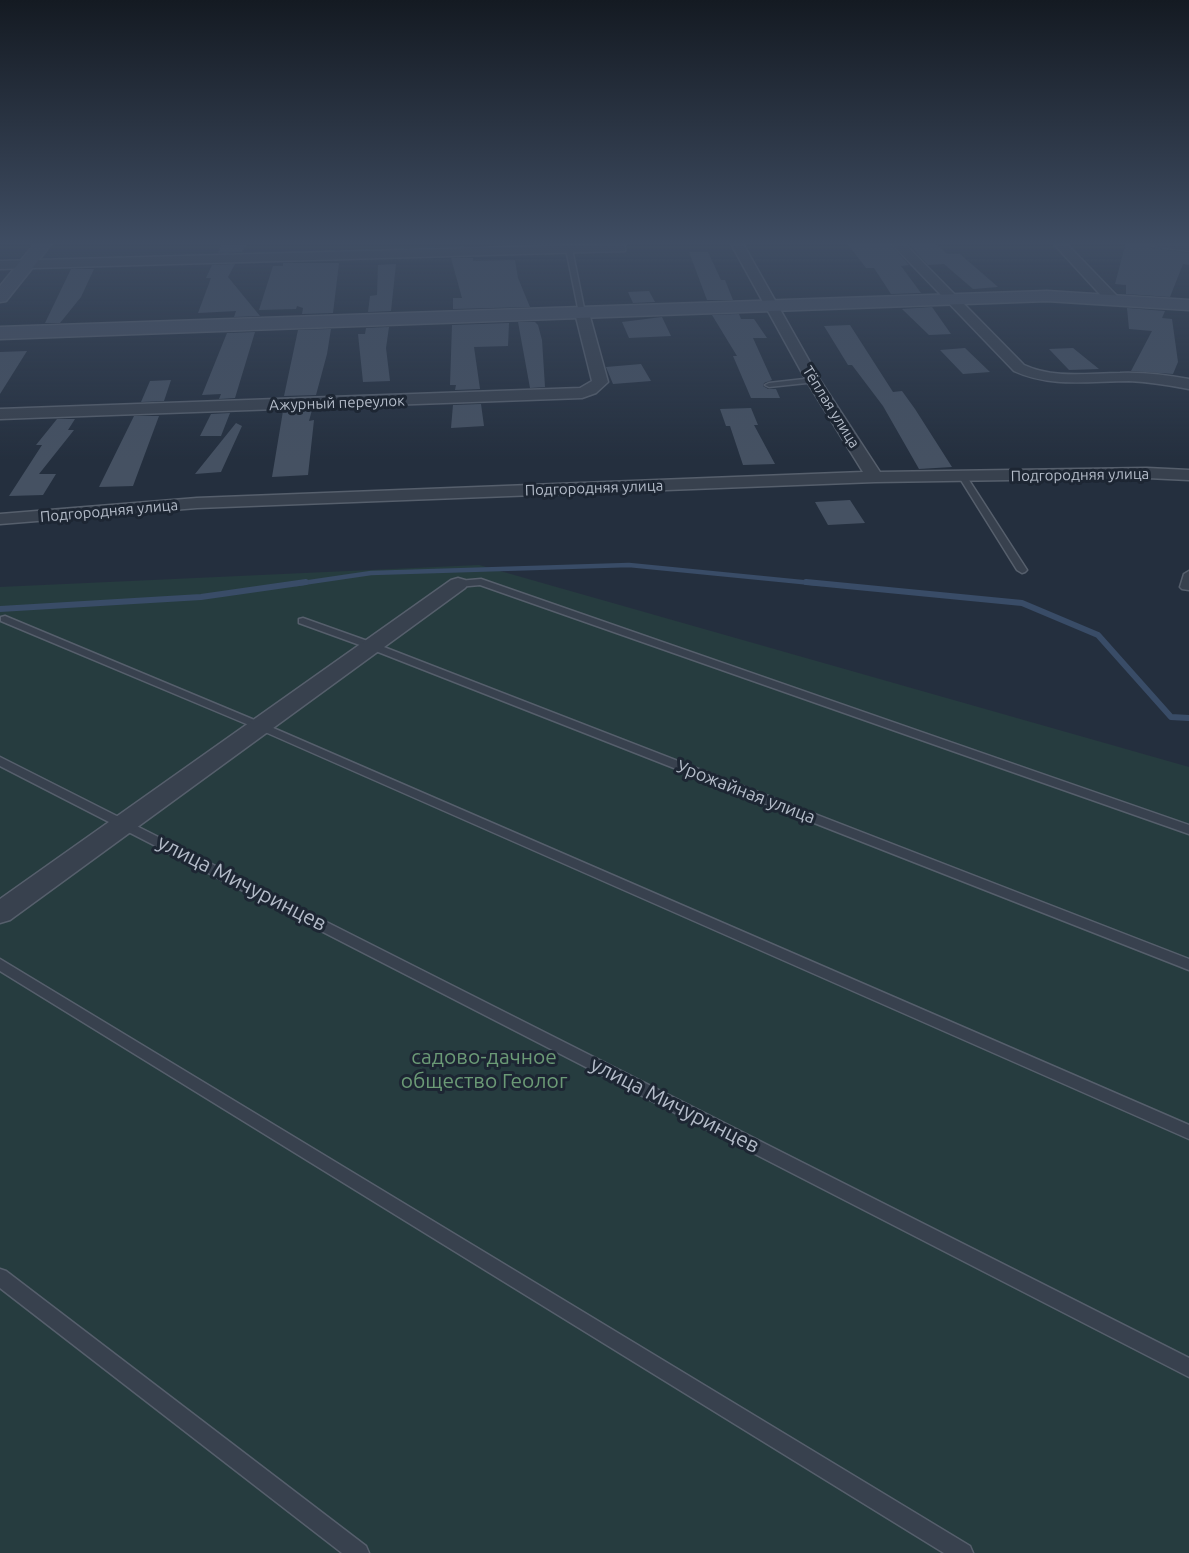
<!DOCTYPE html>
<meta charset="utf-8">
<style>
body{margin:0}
canvas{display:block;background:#242f3e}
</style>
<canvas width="1189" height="1553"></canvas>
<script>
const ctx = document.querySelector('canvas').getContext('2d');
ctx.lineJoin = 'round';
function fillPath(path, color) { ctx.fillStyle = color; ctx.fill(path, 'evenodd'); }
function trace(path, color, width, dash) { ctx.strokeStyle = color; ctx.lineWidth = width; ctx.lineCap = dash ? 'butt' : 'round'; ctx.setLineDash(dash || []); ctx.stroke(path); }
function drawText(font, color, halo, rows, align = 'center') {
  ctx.font = font + ' Ubuntu,sans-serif'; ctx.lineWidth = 6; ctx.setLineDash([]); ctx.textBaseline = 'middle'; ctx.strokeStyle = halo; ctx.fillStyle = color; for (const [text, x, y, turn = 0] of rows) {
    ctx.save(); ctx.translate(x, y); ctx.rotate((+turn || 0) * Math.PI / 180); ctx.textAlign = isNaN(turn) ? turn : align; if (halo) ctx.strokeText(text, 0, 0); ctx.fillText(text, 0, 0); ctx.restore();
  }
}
fillPath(new Path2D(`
 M479,565L1189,767V1553H0V587Z`), '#263c3f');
trace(new Path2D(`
 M296,584L371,573L629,565L822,584`), '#394c67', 4.5);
trace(new Path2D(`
 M806,582L1022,603L1098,635L1171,717L1189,718
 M0,609L201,597L306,582`), '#394c67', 6);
fillPath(new Path2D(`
 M846,242H888L909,265L901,266L921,293L891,294L874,268H866Z
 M906,242H934L947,254H960L998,287L973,289L944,264L928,265Z
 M1126,242H1144L1152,248L1189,253V265L1183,264L1170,297L1126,294V285L1115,284Z
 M221,245H246L242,252L218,253Z
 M689,252H708L721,280H725L733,300H707Z
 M451,258H473V261L515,260L518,278L530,307L453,309V298H462Z
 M283,263H339L333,313L302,314L303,308L297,306L296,309L259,310L273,266H283Z
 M235,264L228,277L260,316L234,317L236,311L198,313L211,278H206L212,265Z
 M396,264L391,311L368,312L370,296L377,295L378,265Z
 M71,269H94L81,297L60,323H45Z
 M649,291L655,302L633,303L628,292Z
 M932,307L951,334L929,335L902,309Z
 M1127,308L1165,311L1162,318L1172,319L1178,362L1173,374L1131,371L1152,331L1129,329Z
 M739,314L741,319H754L767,338H753L772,380L764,383L763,386L768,389H776L780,398H751L733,356H737L712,315Z
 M662,317L671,336L629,338L622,322Z
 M518,322H535L538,325L542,340L545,387L530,388Z
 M509,323L508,346L474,347L480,389L455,390L456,385H450L452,325Z
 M850,325L893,392L902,391L915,409L952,467L919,469L883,406L852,365H848L824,326Z
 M389,327L386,348L390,381L363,382L358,334H365L366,328Z
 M331,329L327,354L316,395L284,396L298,330Z
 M255,332L235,398L219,399L221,394L202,395L227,333Z
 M965,348L990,372L963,374L940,350Z
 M1073,348L1099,369L1069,370L1049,349Z
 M27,351L0,394V352Z
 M641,364L651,381L613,384L606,367Z
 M171,380L164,401L141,402L150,381Z
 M481,404L484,426L451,428L453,405Z
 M751,408L758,425H754L775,464L743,465L730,426H726L720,409Z
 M312,410L309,421L314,420L308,475L272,477L283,411Z
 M230,413L221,436H200L211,414Z
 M134,416H159L133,486L99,487Z
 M57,419H75L68,430H74L39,474H56L43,495L9,496L42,445H36Z
 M236,423L242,426L221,472L195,474Z
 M850,500L865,523L828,525L815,502Z`), '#455162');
const lane = new Path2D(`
 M569,247L572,249L585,313L582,315L579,313L566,249Z
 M813,378L817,380L816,382L769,387L765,385L769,383Z
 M963,474L967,477L1027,570L1025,572L1022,573L1017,570L959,477Z
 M1189,571V590L1182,589L1180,587L1184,574Z
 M481,579L1189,825V834L480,585L458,587L453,584L458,581Z
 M5,616L264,724L1189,1125V1139L256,728L1,621V617Z
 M303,618L376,644L1189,959V970L368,648L299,623V619Z
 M0,757L1189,1358V1377L0,766Z
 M0,959L970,1546L973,1553H944L0,971Z
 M0,1269L6,1271L366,1546L369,1553H342L0,1288Z`);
const street = new Path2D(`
 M730,242H742L820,380L880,472L1147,468L1189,470V480L1147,478L875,482L197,508L0,524V514L197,498L863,472L806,380Z
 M890,242H903L1024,365C1055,379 1087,373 1120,373C1143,372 1166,375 1189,379V389C1169,385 1149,382 1129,381C1089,381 1051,388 1014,371Z
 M1052,242H1065L1117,296L1119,299L1117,302H1107Z
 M1146,242L1189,243V251L1152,246Z
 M621,244L625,245V251L0,269V261Z
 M582,309L589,313L608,382L596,393L582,398L0,419V409L580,388L592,381L575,313Z
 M458,578L465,580L468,584L465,588L10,920L0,923V899L451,580Z`);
const secondary = new Path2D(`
 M36,242H53L6,301L0,302V286Z
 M1047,291L1189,300V310L1047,301L0,339V327Z`);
trace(lane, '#565f6c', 3);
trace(street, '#565f6c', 3);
trace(secondary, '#565f6c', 3);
fillPath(lane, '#38414e');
fillPath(street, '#38414e');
fillPath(secondary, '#465061');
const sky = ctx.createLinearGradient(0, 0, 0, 460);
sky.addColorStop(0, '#141a22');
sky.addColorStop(0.53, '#3f4d63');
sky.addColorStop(1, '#3f4d6300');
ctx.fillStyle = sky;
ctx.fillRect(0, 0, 1189, 460);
drawText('15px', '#b4bcc9', '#1d2633', [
 ["Ажурный переулок",337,403,-2],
 ["Тёплая улица",831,407,58],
 ["Подгородняя улица",1080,475,-1],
 ["Подгородняя улица",594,488,-2],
 ["Подгородняя улица",109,511,-5]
]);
drawText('18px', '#b4bcc9', '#1d2633', [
 ["Урожайная улица",746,792,21]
]);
drawText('21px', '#b4bcc9', '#1d2633', [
 ["улица Мичуринцев",242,883,27],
 ["улица Мичуринцев",675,1105,27]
]);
drawText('21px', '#6b9a76', '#1d2633', [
 ["садово-дачное",484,1057],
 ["общество Геолог",484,1081]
]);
</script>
